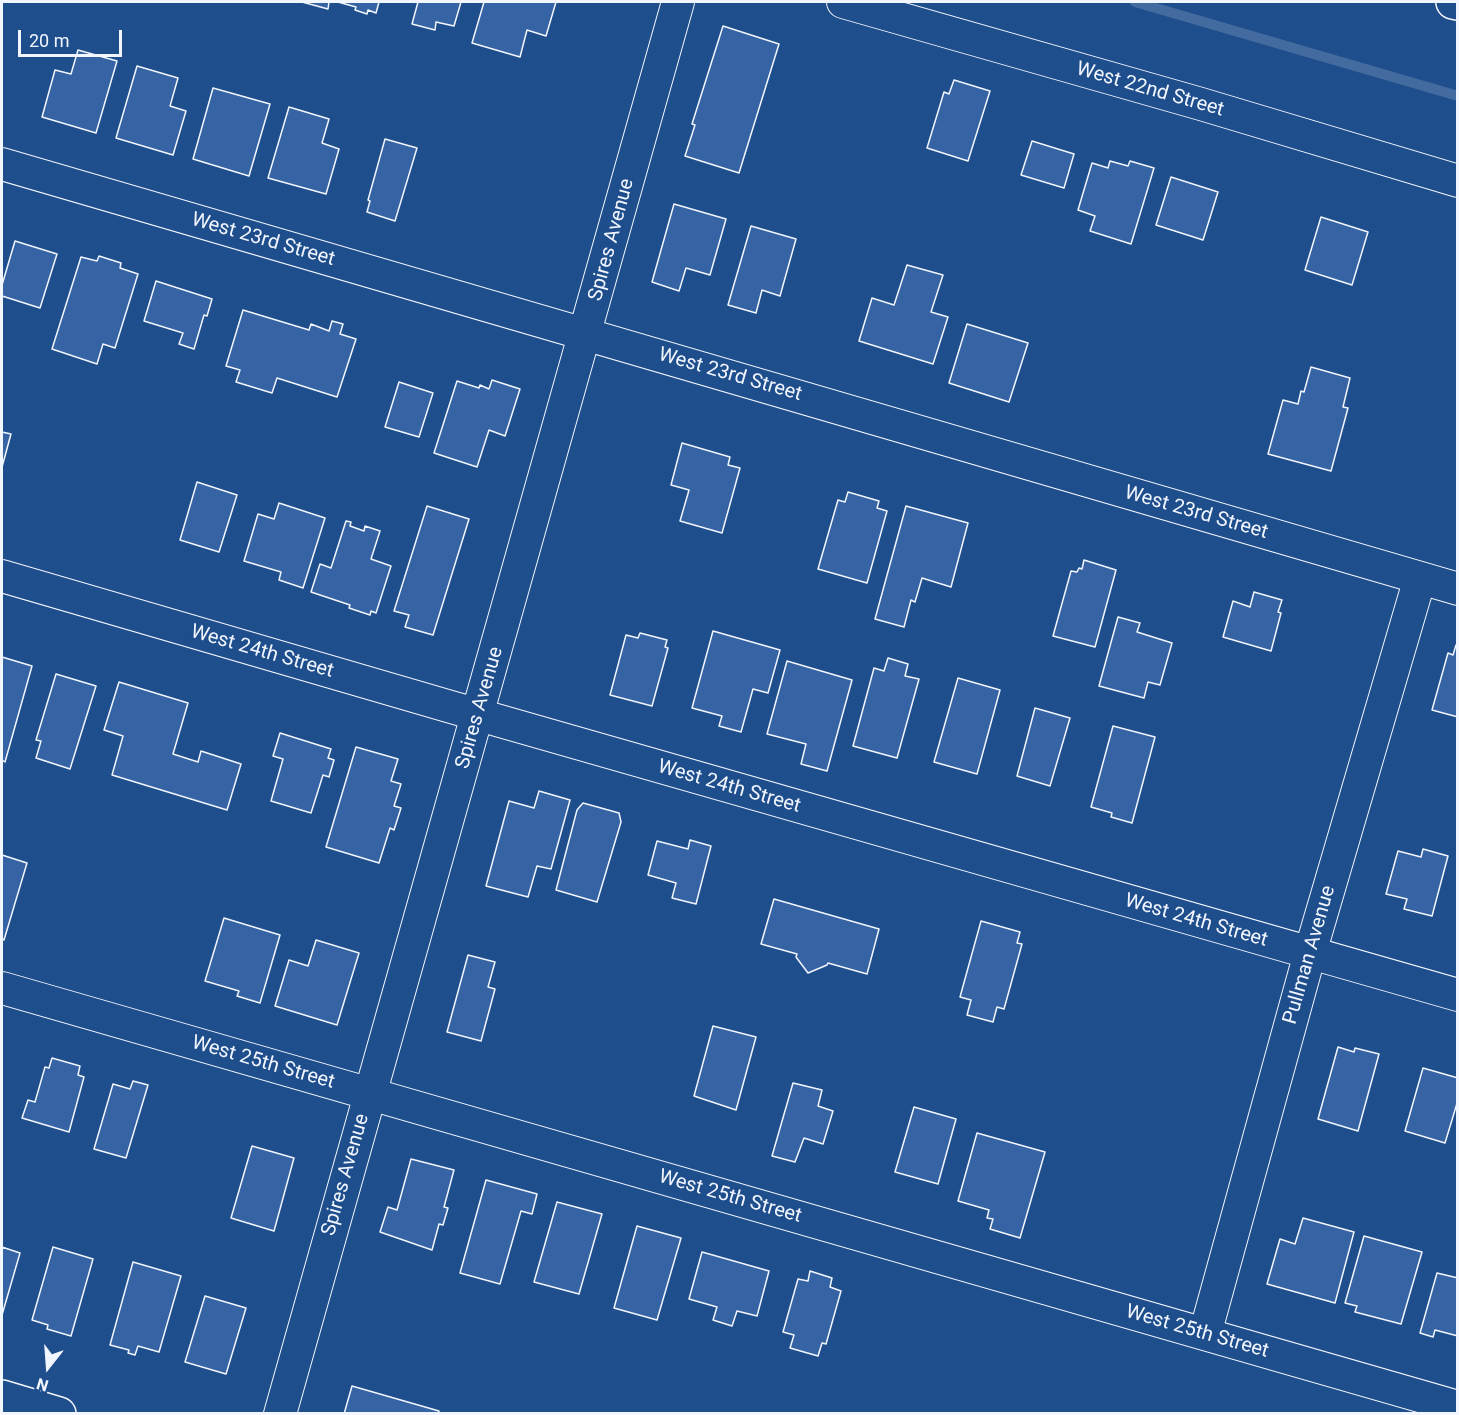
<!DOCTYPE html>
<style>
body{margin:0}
#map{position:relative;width:1459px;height:1415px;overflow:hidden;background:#1f4e8c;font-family:Roboto,sans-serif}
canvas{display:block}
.frame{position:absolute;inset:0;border:3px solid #f2f6ff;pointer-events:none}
.north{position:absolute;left:18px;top:1337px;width:60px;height:60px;-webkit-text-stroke:4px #1f4e8c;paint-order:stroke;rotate:197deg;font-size:16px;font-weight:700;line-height:24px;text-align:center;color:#f2f6ff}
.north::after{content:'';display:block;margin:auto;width:21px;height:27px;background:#f2f6ff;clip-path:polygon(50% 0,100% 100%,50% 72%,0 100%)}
.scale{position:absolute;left:18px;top:30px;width:104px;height:27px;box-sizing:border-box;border:3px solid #f2f6ff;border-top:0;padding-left:8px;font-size:18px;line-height:21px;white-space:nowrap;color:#f2f6ff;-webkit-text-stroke:4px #1f4e8c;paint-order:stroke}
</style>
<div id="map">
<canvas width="1459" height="1415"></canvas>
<div class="frame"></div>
<div class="north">N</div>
<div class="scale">20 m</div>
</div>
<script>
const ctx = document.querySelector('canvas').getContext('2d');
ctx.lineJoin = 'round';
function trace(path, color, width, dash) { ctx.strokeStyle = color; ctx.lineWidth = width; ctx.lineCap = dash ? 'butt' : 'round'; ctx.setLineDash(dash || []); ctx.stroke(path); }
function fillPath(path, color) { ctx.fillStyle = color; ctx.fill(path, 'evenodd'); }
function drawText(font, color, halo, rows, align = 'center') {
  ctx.font = font + ' Roboto,sans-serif'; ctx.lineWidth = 4.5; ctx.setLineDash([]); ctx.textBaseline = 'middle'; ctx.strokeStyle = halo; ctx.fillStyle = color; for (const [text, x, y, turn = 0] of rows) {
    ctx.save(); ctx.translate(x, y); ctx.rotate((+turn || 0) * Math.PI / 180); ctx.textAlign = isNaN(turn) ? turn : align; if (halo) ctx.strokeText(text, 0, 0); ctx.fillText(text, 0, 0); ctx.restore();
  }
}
trace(new Path2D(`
 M1135,2L1458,96`), '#446ba0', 10);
const building = new Path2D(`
 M302,2H329L328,9Z
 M338,2H379L376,13L368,10L367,14L355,10L356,7Z
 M418,2H461L454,26L436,22L435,30L412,24Z
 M484,2H556L546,36L527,30L520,57L472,43Z
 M723,26L779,44L739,173L685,156L695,125L692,124Z
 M78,50L117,61L96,133L42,117L55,70L71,74Z
 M137,66L178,78L170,106L186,111L173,155L116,138Z
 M954,80L990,91L968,161L927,148L944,92L949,94Z
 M213,88L270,104L249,176L193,159Z
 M289,107L329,119L322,143L339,149L326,194L268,178Z
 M385,139L417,148L395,221L367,212L370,201L368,200Z
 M1032,141L1074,154L1064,188L1021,175Z
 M1110,161L1128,166L1130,161L1154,168L1131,244L1090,231L1095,216L1078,210L1092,163L1108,168Z
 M1171,177L1218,192L1203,240L1156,225Z
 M674,204L726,219L710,275L686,268L679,291L652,282Z
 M1321,217L1368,232L1352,285L1305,270Z
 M751,226L796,239L780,296L762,290L756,313L728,305Z
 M15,241L57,254L40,308L2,296V285Z
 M99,256L121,263L120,268L138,274L115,348L103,344L97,364L52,349L81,257L97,261Z
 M907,265L943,275L931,312L948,317L933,364L859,341L872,298L894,305Z
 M156,281L212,299L207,316L204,315L194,349L179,344L183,333L144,321Z
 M243,310L309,330L311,324L329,331L332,321L343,324L340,334L356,339L337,397L277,378L272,393L236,382L240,370L226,366Z
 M967,324L1028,343L1009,402L949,383Z
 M1311,367L1350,378L1343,407L1348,408L1331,471L1268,454L1283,400L1298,404L1301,391L1304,392Z
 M492,380L520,389L505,436L489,430L477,467L434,453L457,381L479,388L480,385L489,389Z
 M399,382L433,393L419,437L385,427Z
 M2,432L11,434L2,467Z
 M682,443L730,457L728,465L740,468L722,533L680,521L689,490L671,485Z
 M197,482L237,495L219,552L180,540Z
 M848,492L879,501L877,508L887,511L867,583L818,569L838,500L845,502Z
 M279,503L325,518L303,588L279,580L281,572L244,561L258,514L274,519Z
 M427,506L469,519L433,635L405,627L409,615L394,611Z
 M906,506L968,523L951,587L922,578L915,602L911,600L904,627L875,619Z
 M346,521L351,522L350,526L364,531L365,526L380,531L371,559L391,566L376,613L371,611L370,615L349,608L350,605L311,592L320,564L331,568Z
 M1084,560L1116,570L1095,647L1053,636L1071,571L1077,572L1079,568L1082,569Z
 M1254,592L1282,600L1278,612L1281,613L1271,651L1223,637L1233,601L1250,607Z
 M1118,617L1140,623L1137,632L1172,643L1160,685L1148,682L1144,698L1099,686Z
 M713,631L780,650L768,693L753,689L741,732L719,726L722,716L692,708Z
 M640,633L667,640L665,647L668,648L652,706L610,695L626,635L638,638Z
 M1456,645L1458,646V717L1432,710L1448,653L1453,655Z
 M2,657L32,666L5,762L2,760Z
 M888,658L908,664L905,676L919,679L897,758L853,746L874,668L884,671Z
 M787,661L852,680L827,771L801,764L806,744L767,734Z
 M56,674L96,686L70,769L36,758L41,741L36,740Z
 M958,678L1000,690L977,774L934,762Z
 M119,682L188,703L173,754L198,762L201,751L241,764L227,810L112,775L123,736L104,730Z
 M1035,708L1070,718L1050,786L1017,776Z
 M1113,726L1155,737L1132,823L1111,817L1112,813L1091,807Z
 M280,733L331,749L328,758L334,760L329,777L323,775L311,813L271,801L283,759L273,756Z
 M356,747L398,759L391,781L401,784L394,806L401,808L394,830L390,828L379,863L326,847Z
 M539,791L570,800L551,869L537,866L528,897L486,886L509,801L534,808Z
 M583,803L619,813L621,822L597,902L556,890L577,810Z
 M690,840L711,846L696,904L672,898L676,883L648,875L657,841L688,849Z
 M1423,849L1448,856L1432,916L1404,909L1407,899L1386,894L1398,851L1421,857Z
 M2,855L27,863L4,940L2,939Z
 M774,899L879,929L867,974L828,963L827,965L808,973L796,957L797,954L761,944Z
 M224,918L280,935L260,1003L237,996L239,991L205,981Z
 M981,921L1020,932L1017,943L1022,944L1004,1009L997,1007L993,1022L967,1015L971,1000L960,997Z
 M316,940L359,953L337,1025L275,1006L289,960L308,966Z
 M468,955L495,962L488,987L495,989L481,1041L447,1032Z
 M713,1026L756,1037L736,1110L694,1096Z
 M1338,1047L1354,1052L1355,1048L1379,1054L1358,1131L1318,1119Z
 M52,1058L80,1066L78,1075L84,1077L69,1132L22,1118L28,1100L35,1102L45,1067L49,1068Z
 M1423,1068L1458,1078V1100L1445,1143L1405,1131Z
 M133,1081L148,1085L126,1158L94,1149L113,1084L130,1089Z
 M793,1083L822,1090L818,1106L833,1111L823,1144L804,1138L795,1162L772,1156Z
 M914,1107L956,1119L938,1184L895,1172Z
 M977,1133L1045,1152L1020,1238L990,1229L993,1219L987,1218L989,1210L958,1201Z
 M252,1146L294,1158L274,1231L231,1218Z
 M411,1159L454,1170L444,1207L448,1208L443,1225L439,1224L432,1250L380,1232L388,1207L397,1210Z
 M486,1180L537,1194L532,1214L521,1211L500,1284L460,1273Z
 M557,1202L602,1214L579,1294L534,1282Z
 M1303,1218L1354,1232L1335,1303L1267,1284L1280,1239L1295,1244Z
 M637,1226L681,1238L657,1320L614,1308Z
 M1364,1236L1422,1252L1401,1324L1355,1312L1357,1306L1345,1303Z
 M2,1247L20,1253L2,1315Z
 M53,1247L93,1259L71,1336L47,1329L48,1325L32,1320Z
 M702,1252L769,1271L757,1316L737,1311L732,1326L713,1320L717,1307L689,1299Z
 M133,1262L181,1276L159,1352L138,1346L135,1355L128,1353L129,1350L110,1345Z
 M810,1271L832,1278L830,1287L841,1291L826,1344L822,1343L818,1356L790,1348L794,1335L783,1332L798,1279L808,1281Z
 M1437,1273L1458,1278V1336L1435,1330L1433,1337L1420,1333Z
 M205,1296L246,1308L226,1374L185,1362Z
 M352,1386L439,1411L438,1414H344Z`);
fillPath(building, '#3563a3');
trace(building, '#f2f6ff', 1.5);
const minor = new Path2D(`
 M843,2L1201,104L1458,181
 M2,164L1458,589
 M2,576L451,707L1458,995
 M2,988L1458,1407
 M1205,1334L1310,953L1420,578
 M280,1414C410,942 548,473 678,2`);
const secondary = new Path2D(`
 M2,1397L59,1414`);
const trunk = new Path2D(`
 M1453,2L1458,3`);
trace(minor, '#f2f6ff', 34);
trace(secondary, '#f2f6ff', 36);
trace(trunk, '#f2f6ff', 36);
trace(minor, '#1f4e8c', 32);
trace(secondary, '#1f4e8c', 33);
trace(trunk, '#1f4e8c', 33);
drawText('20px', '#f2f6ff', '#1f4e8c', [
 ["West 22nd Street",1150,90,16],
 ["West 23rd Street",263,240,16],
 ["Spires Avenue",612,240,-75],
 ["West 23rd Street",730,375,16],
 ["West 23rd Street",1196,513,16],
 ["West 24th Street",262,652,16],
 ["Spires Avenue",480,708,-74],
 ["West 24th Street",729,787,16],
 ["West 24th Street",1196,921,16],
 ["Pullman Avenue",1310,955,-74],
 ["West 25th Street",263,1063,16],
 ["Spires Avenue",346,1175,-74],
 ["West 25th Street",730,1197,16],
 ["West 25th Street",1197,1332,16]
]);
</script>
